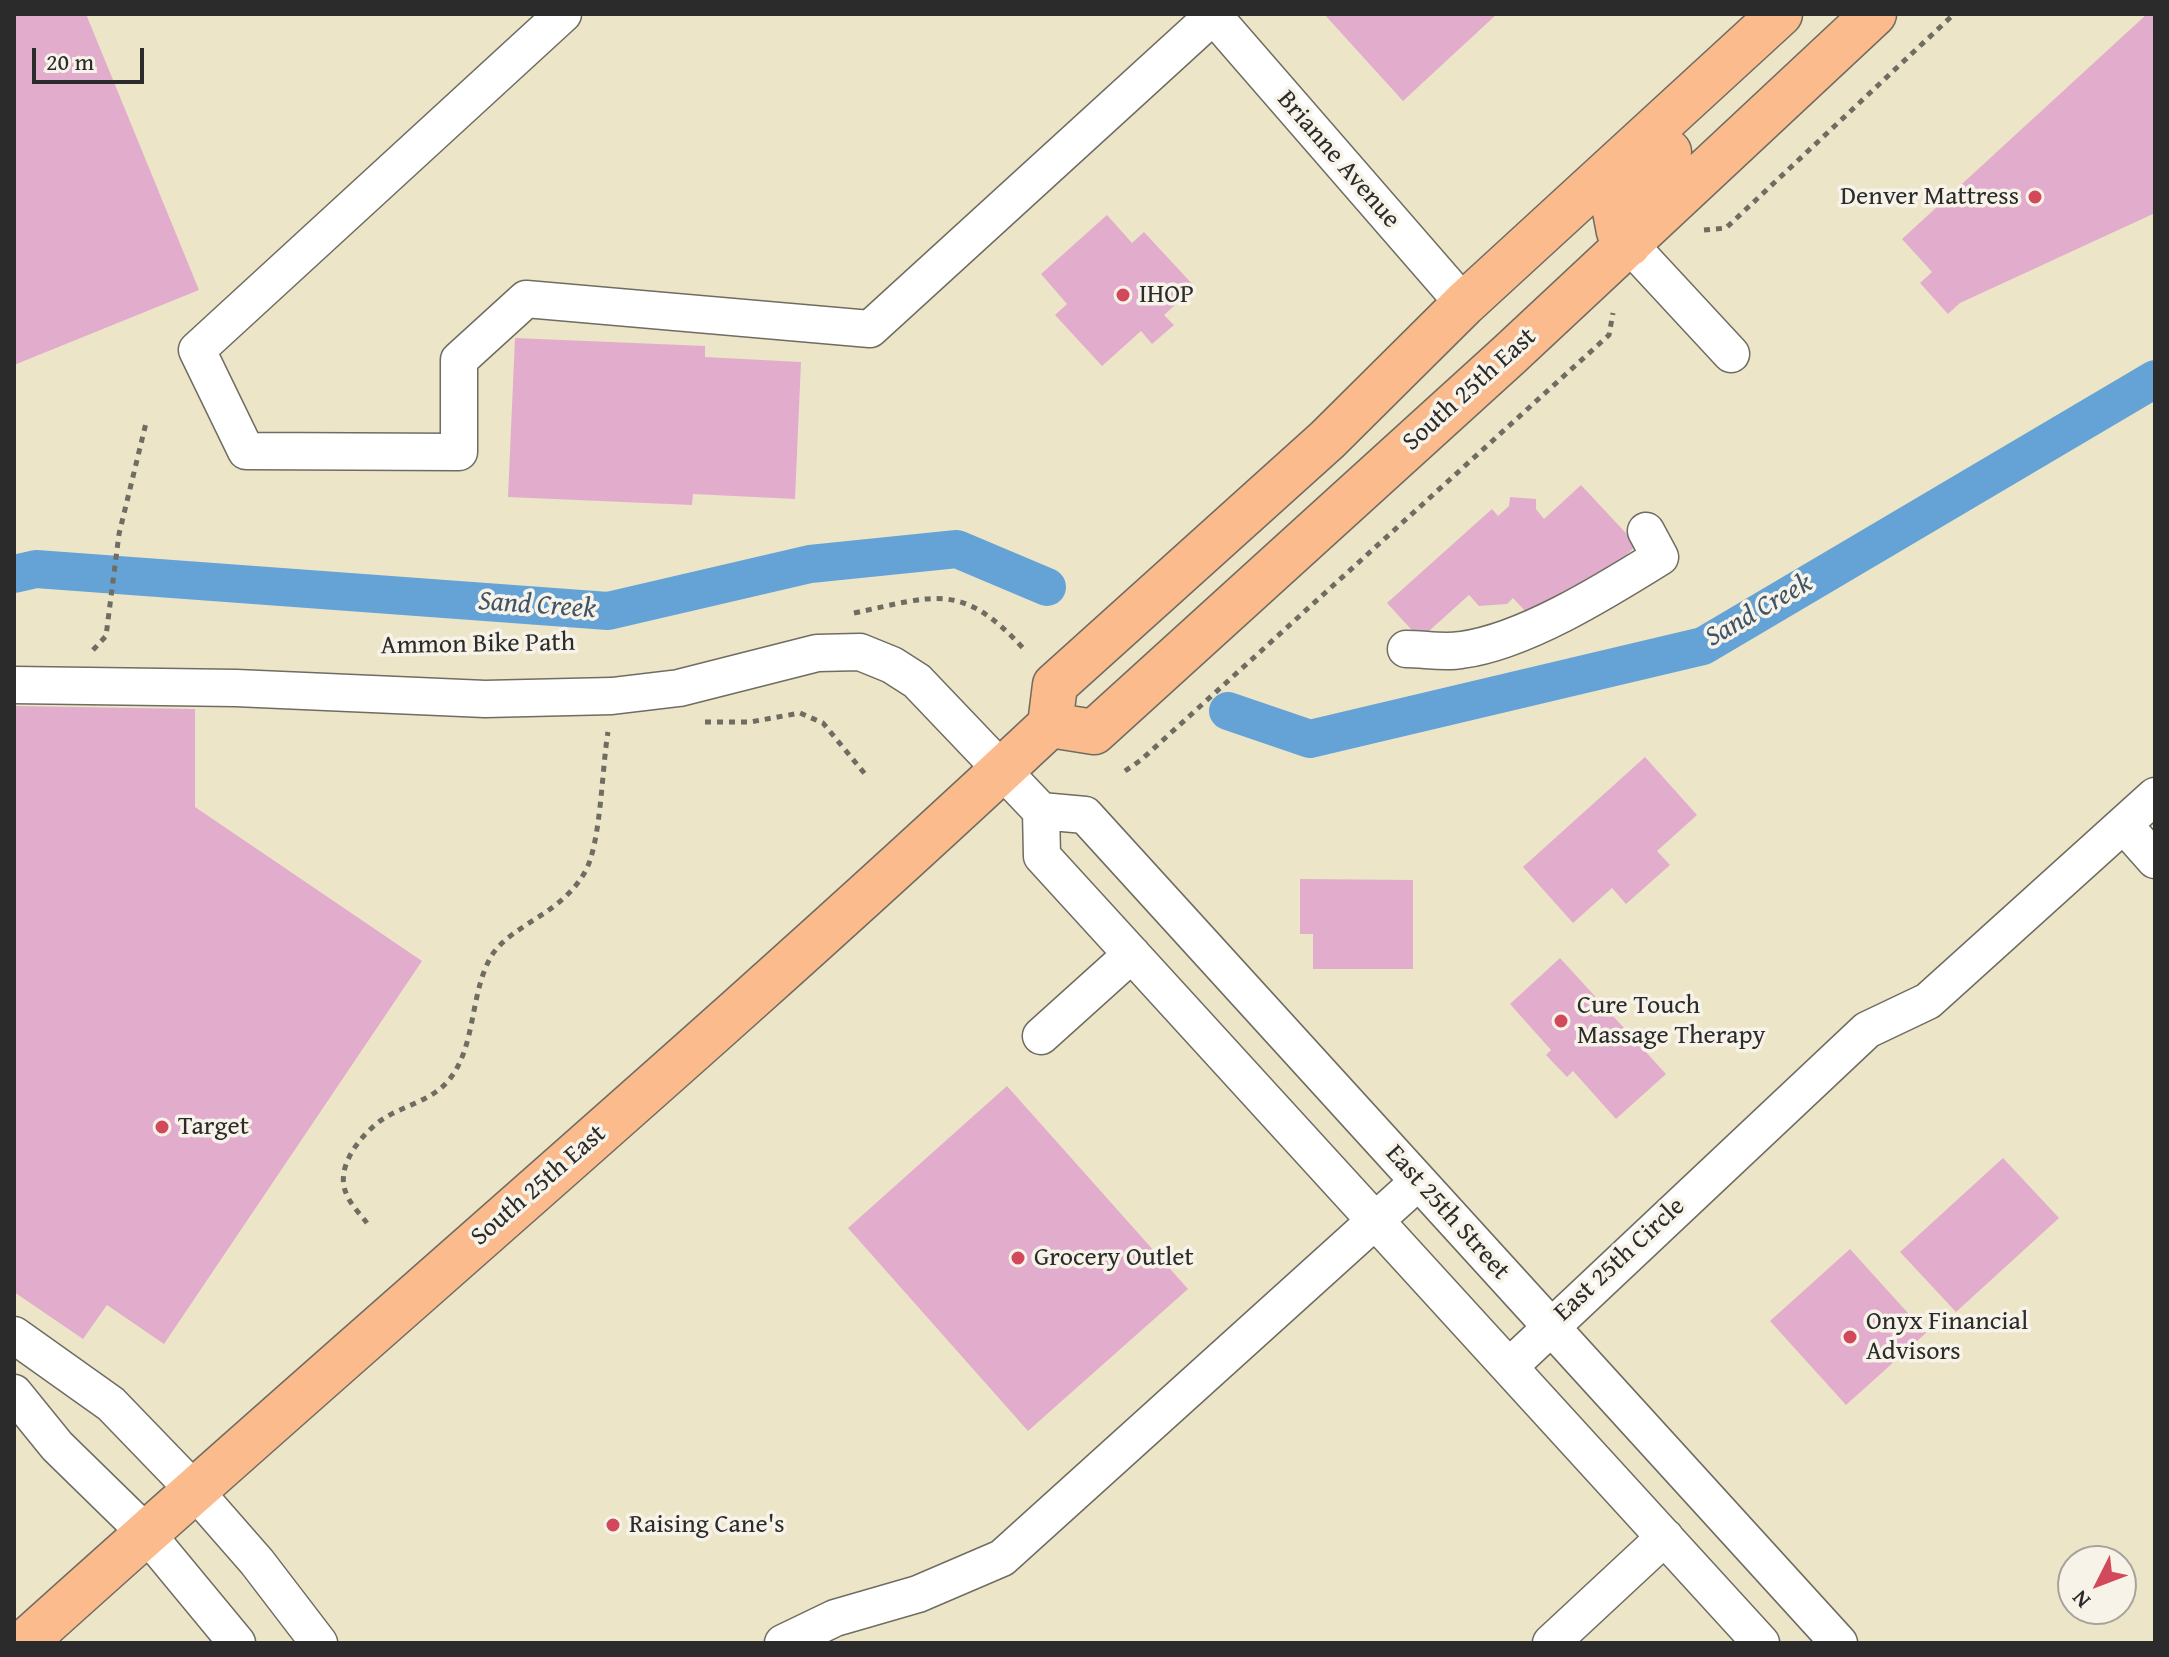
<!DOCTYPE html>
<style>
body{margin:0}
#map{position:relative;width:2169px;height:1657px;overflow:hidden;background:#ede5c8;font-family:"Gentium Book Plus",serif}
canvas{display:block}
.frame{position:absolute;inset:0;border:16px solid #2b2b2b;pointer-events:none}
.north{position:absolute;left:2057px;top:1545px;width:80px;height:80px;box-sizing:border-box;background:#f7f3e8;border:2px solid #a5a39c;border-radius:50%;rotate:228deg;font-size:22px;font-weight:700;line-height:32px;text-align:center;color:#2b2b2b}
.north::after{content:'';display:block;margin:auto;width:28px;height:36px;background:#d1495b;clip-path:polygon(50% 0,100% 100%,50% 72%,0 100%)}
.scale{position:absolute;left:32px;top:48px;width:112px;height:36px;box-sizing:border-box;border:4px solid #2b2b2b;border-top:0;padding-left:10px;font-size:24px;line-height:28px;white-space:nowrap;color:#2b2b2b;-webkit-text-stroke:6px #f7f3e8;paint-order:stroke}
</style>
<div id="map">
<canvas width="2169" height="1657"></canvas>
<div class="frame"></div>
<div class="north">N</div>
<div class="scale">20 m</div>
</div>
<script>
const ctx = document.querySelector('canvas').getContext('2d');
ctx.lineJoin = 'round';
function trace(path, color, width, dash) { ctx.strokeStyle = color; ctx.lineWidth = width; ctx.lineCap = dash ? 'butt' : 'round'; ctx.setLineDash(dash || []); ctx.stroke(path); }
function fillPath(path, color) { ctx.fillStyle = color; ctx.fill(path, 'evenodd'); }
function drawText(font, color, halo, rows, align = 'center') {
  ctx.font = font + ' "Gentium Book Plus",serif'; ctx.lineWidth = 7; ctx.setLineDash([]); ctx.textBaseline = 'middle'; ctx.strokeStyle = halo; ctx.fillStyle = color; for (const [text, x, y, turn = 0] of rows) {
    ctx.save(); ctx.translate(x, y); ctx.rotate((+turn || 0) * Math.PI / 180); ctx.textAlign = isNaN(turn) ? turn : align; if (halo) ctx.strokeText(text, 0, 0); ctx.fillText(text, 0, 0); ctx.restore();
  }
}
trace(new Path2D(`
 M14,574L36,569L608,611L810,564L957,549L1047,587
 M1228,711L1310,739L1703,646L2155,379`), '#65a3d7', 38);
fillPath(new Path2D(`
 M14,14H86L199,290L14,365Z
 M1324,14H1497L1403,101Z
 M2147,14H2155V213L1960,303L1948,314L1920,283L1932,272L1902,239Z
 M1107,215L1132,243L1144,232L1195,287L1164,315L1174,325L1152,344L1141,331L1102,366L1055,315L1067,304L1041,274Z
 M515,338L705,346V357L801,362L795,499L693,494L692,505L508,497Z
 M1581,485L1637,545L1598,581L1525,611L1513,598L1507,604L1479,606L1469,595L1420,639L1387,603L1492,509L1498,516L1509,506L1510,497L1536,499V509L1544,519Z
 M14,706L195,709V807L422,961L164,1344L107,1305L83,1339L14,1292Z
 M1645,757L1697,815L1657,851L1670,865L1626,904L1612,888L1573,923L1523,867Z
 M1300,879L1413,880V969H1313V934H1300Z
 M1560,958L1666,1074L1616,1119L1573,1071L1567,1077L1546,1055L1551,1050L1510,1004Z
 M1007,1086L1188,1289L1028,1431L848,1228Z
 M2003,1158L2059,1218L1956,1312L1900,1252Z
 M1850,1249L1926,1333L1846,1405L1770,1321Z`), '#e2adcd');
const minor = new Path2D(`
 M563,14L197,350L246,451L459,452V360L526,299L870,329L1215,14
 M1212,14L1464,304
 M1629,244L1731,354
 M1406,649C1424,649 1444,653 1461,650C1524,642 1607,590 1660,557L1646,531
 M14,685L236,688L485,699L612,696L679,688L817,653L860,652L892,665L917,681L1041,811L1085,815L1839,1643
 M1041,811L1042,856L1761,1643
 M2124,825L2155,860
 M1041,1036L1132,954
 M14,1335L111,1404L194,1490L257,1562L319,1643
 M1509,1367L1867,1030L1928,1001L2155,796
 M14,1393L57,1446L146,1533L237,1643
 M783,1643L835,1618L918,1594L1002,1558L1418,1182
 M1551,1643L1665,1537`);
const major = new Path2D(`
 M1629,244L1619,232L1615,211L1669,152
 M1050,725L1094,732L1509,355L1874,14
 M24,1643C365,1335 715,1039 1050,725L1055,685L1327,440L1464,304L1780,14`);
trace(minor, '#6f6c62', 39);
trace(major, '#6f6c62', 47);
trace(new Path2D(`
 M1704,230L1726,228L1954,14
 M854,613C935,596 961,581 1023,648
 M93,650L106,636L119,534L146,423
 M705,722H750L800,713L823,723L865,774
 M1125,771L1141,760L1609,335L1613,313
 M367,1223C360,1214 350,1204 346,1193C335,1167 360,1136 380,1121C401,1106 430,1102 448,1081C477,1047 469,993 492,955C512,924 563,914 586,870C601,841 602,767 608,732`), '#6f6c62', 5, [6, 6]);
trace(minor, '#fff', 36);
trace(major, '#fbbb8d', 44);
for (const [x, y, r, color] of [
 [2035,197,8,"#d1495b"],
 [1123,295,8,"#d1495b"],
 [1561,1021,8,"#d1495b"],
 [162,1127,8,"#d1495b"],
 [1018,1258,8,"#d1495b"],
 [1850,1337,8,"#d1495b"],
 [613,1525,8,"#d1495b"]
]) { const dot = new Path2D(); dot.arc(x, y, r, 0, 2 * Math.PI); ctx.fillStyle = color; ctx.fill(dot); trace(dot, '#f7f3e8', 3); }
drawText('26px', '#2b2b2b', '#f7f3e8', [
 ["Brianne Avenue",1338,160,49],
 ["South 25th East",1470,390,-42],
 ["Ammon Bike Path",478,645,-1],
 ["South 25th East",539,1186,-41],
 ["East 25th Street",1447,1213,48],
 ["East 25th Circle",1620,1260,-43]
]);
drawText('26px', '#2b2b2b', '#f7f3e8', [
 ["Denver Mattress",2019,197,"right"],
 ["IHOP",1139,295],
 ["Cure Touch",1577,1006],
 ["Massage Therapy",1577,1036],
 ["Target",178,1127],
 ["Grocery Outlet",1034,1258],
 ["Onyx Financial",1866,1322],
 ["Advisors",1866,1352],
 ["Raising Cane's",629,1525]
], 'left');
drawText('italic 28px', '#3f5567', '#f7f3e8', [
 ["Sand Creek",537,606,4],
 ["Sand Creek",1759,611,-30]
]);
</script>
